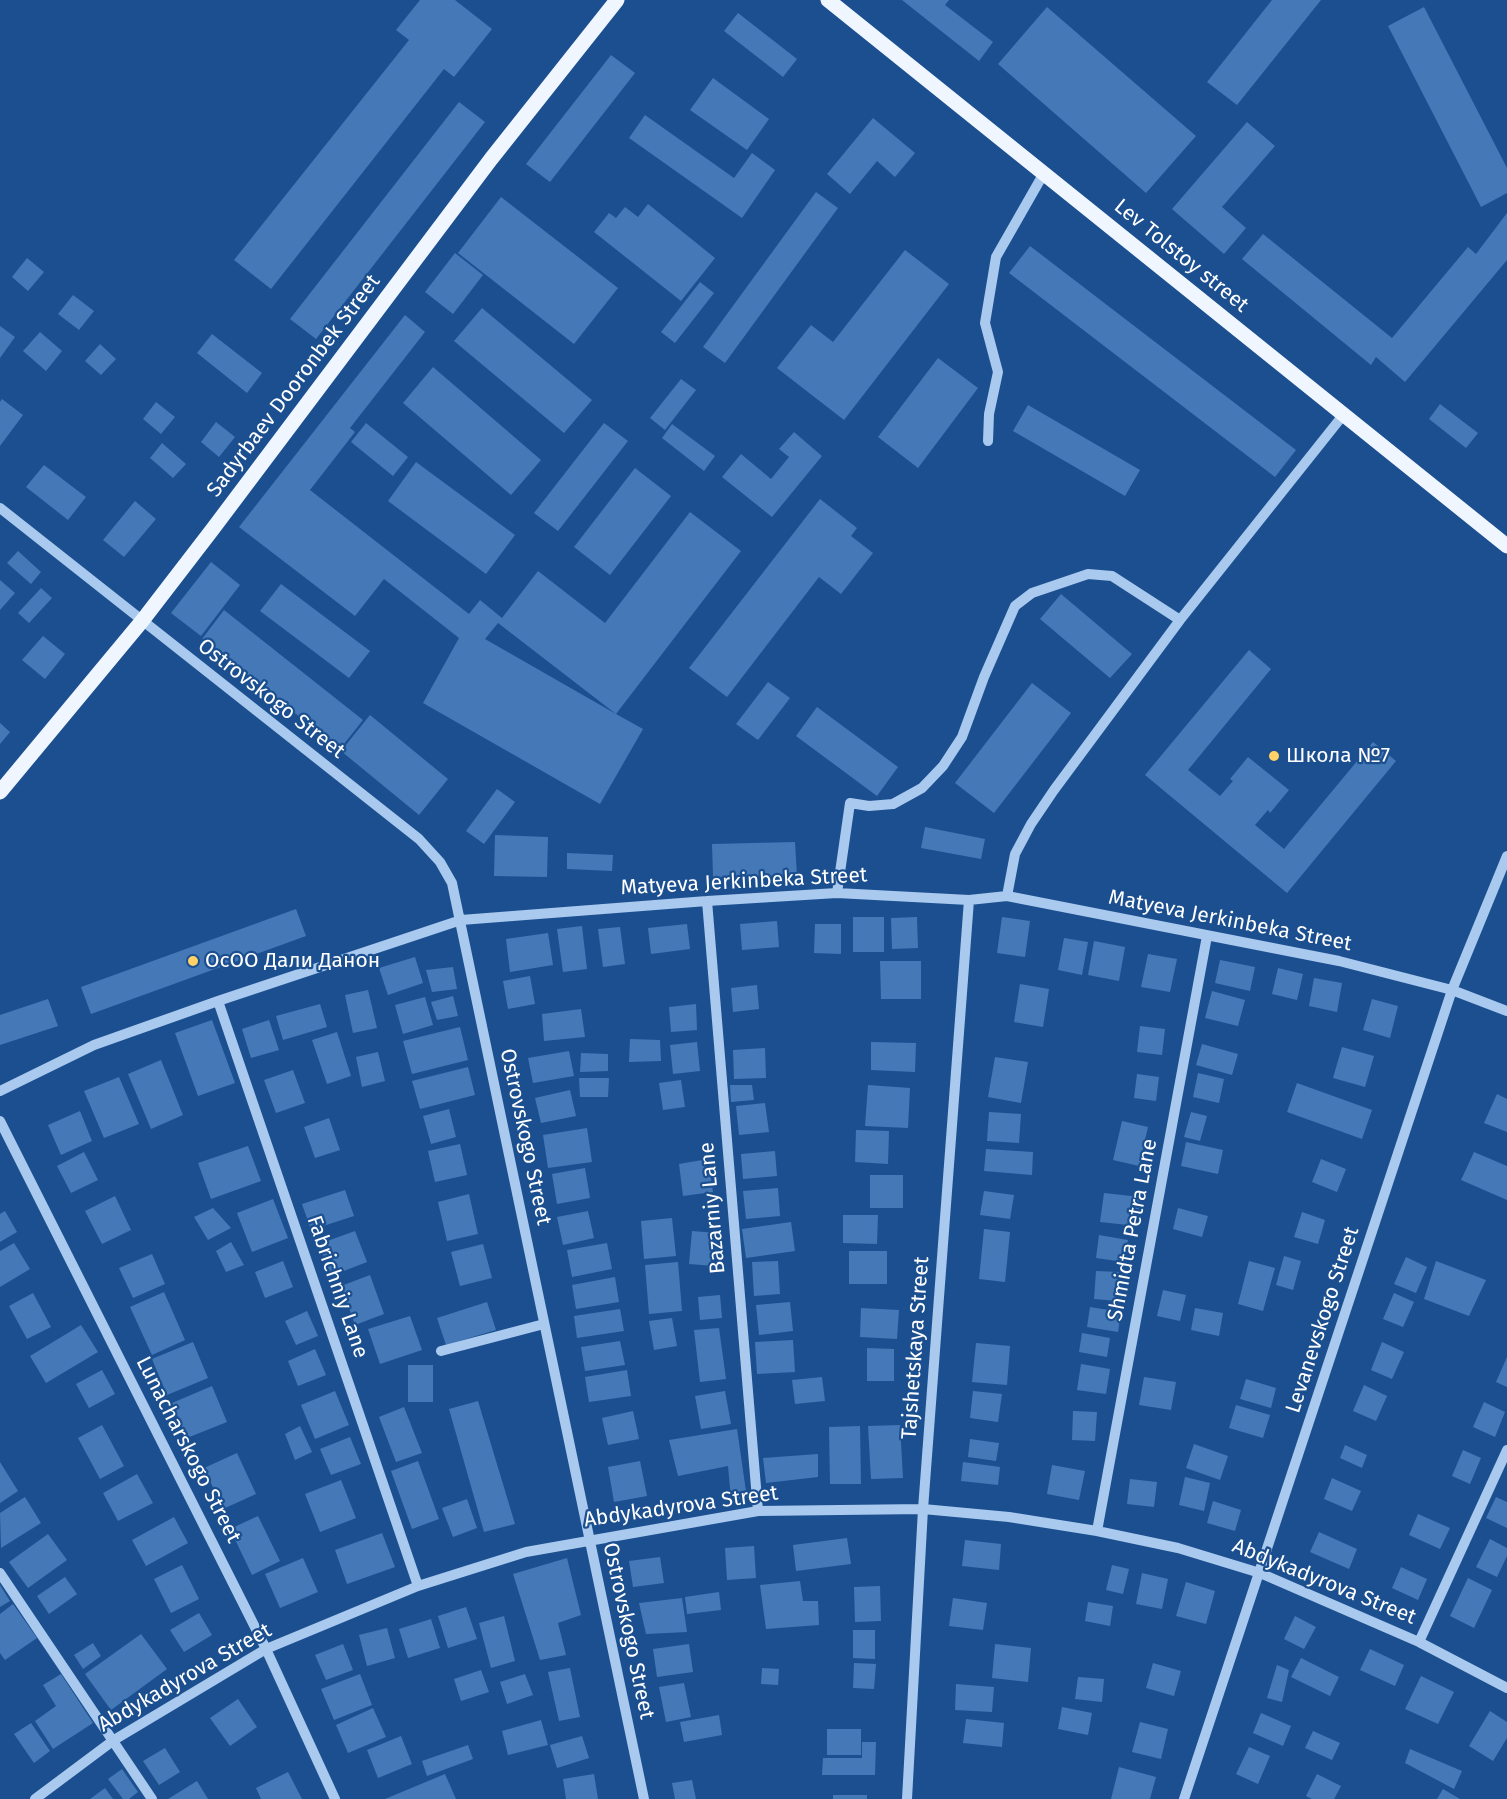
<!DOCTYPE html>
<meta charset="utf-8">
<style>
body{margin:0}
canvas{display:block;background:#1b4f8f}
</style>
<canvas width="1507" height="1799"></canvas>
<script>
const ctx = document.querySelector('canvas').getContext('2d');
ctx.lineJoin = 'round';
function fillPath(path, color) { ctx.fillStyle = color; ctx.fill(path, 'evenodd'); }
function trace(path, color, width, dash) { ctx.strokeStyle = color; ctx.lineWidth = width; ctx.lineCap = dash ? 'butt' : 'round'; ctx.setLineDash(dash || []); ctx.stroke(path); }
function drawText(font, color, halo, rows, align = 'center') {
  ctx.font = font + ' "Fira Sans",sans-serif'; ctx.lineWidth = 4.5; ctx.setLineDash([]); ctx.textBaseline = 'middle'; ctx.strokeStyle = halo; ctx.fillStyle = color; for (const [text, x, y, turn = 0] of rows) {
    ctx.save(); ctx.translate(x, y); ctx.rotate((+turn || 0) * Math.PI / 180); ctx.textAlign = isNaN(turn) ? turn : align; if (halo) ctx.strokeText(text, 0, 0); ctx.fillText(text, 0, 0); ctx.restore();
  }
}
fillPath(new Path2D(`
 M420,0H455L492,29L454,77L444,69L271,289L234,260L409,40L396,30Z
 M902,0H949L945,5L993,42L979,61Z
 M1272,0H1321L1237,105L1207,82Z
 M1047,7L1196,136L1146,193L998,64Z
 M1424,7L1507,168V193L1481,207L1388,26Z
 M738,13L797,59L783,77L724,31Z
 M611,55L635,73L550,182L526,164Z
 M713,78L769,119L747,150L690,110Z
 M459,102L485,122L316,339L290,319Z
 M645,115L734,178L752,153L775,170L742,218L629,138Z
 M873,118L915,153L895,177L877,161L850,194L827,174Z
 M1247,122L1275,146L1222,207L1246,228L1224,254L1172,209Z
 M816,192L838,208L725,363L703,347Z
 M501,197L618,288L574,344L458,253Z
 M648,204L715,258L681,301L594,232L609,213L616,218L625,207L638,217Z
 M1507,213V260L1405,382L1376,357L1371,365L1242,259L1263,234L1392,338L1468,247L1476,254Z
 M1030,246L1296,450L1275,477L1009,273Z
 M905,250L949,284L844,420L777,368L811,325L833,342Z
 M455,253L483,275L453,314L425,292Z
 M27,258L44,272L28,291L12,277Z
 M700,282L714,293L675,343L661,332Z
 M73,295L94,311L79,330L58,314Z
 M482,308L592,400L564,433L454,341Z
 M405,315L425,332L350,428L355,432L310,490L469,614L480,600L502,618L538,571L605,623L690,512L741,551L616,714L643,729L600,804L423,703L459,638L384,579L355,616L239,527ZM498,623L616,714L485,639Z
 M0,326L15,337L0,358Z
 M40,332L62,351L46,371L23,351Z
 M212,334L262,373L247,393L197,353Z
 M100,344L116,359L101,375L85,361Z
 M938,358L978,388L918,468L878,437Z
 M433,367L541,460L511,495L403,403Z
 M681,379L696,390L665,430L650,418Z
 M2,399L23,415L0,446V402Z
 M156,402L175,417L161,434L143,419Z
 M1440,404L1478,433L1466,448L1429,419Z
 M1028,405L1140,470L1125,496L1013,431Z
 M216,422L235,437L219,457L201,442Z
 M366,423L408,457L393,476L351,442Z
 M604,423L628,441L558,531L534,513Z
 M672,424L715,456L704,471L662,438Z
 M794,432L822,456L772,517L722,477L741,454L771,479L789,457L779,449Z
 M162,443L186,464L173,478L150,458Z
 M416,462L515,535L486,574L388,501Z
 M44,465L86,497L68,520L26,487Z
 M635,468L671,496L610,575L574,547Z
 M820,499L857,528L851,536L873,553L841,594L819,577L727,697L689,668Z
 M135,501L156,519L124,557L103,540Z
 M18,551L41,572L31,584L7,563Z
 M211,562L240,585L201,636L171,613Z
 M0,580L15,593L0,610Z
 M281,584L370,651L349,678L260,611Z
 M41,588L52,598L29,623L18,613Z
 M1061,594L1132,654L1110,678L1040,619Z
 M224,610L363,720L340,749L202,639Z
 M43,636L65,654L45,679L22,660Z
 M1249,650L1271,669L1188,770L1220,796L1233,781L1230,779L1248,757L1289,790L1270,813L1268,810L1255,825L1284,849L1373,742L1396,761L1287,893L1145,775Z
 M768,682L790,698L758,740L736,724Z
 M1032,683L1071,713L994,813L955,783Z
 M817,707L898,767L877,796L796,736Z
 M370,715L448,779L419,815L341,751Z
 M0,723L10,732L0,744Z
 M497,789L515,802L484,844L466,831Z
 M925,827L985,839L981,859L921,848Z
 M495,835L548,837L547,877L494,876Z
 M795,842L797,876L713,877L712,844Z
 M567,853L613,855L612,871L567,869Z
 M296,909L306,936L91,1014L81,987Z
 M853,917H884V952H853Z
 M917,917L918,948L892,949L891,918Z
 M1002,917L1030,921L1025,957L997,953Z
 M777,921L779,947L742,950L740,924Z
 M687,924L690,949L651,954L648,928Z
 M815,924H841V954L814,953Z
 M582,926L587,969L563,972L557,929Z
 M620,927L625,964L603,967L598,929Z
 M548,933L553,965L510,972L506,939Z
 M1064,938L1088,942L1082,975L1058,970Z
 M1094,941L1125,947L1119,981L1088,975Z
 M1148,954L1177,959L1170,992L1141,987Z
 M415,957L423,983L388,995L379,968Z
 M1220,960L1255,967L1250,991L1215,983Z
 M880,961H921V999H881Z
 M453,967L457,989L432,992L426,970Z
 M1278,968L1303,974L1297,1000L1272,994Z
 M530,976L535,1004L508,1009L503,981Z
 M1314,978L1342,983L1337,1012L1309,1006Z
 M1020,984L1049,989L1043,1027L1014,1022Z
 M757,985L759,1009L733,1012L731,988Z
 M368,990L377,1028L353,1033L345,995Z
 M1212,991L1245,1000L1238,1026L1205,1018Z
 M453,996L458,1016L437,1020L431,1002Z
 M425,997L433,1025L403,1034L395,1005Z
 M48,999L58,1026L0,1045V1015Z
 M1372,999L1398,1006L1390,1038L1363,1030Z
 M320,1004L327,1027L283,1040L276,1016Z
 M696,1004L697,1030L671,1032L669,1007Z
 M581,1009L585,1037L544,1041L542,1014Z
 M212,1020L235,1083L198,1096L175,1033Z
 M269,1020L279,1050L251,1058L242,1029Z
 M1140,1026L1165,1029L1162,1055L1137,1052Z
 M460,1027L468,1060L412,1074L403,1041Z
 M337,1032L351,1076L327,1084L312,1040Z
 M630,1039L660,1040L661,1061L629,1062Z
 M697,1042L700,1071L673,1074L670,1045Z
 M871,1042L916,1043L915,1072L871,1070Z
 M1202,1044L1238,1054L1232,1075L1196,1065Z
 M1342,1047L1374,1056L1365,1087L1333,1078Z
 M765,1048L766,1078L734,1079L733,1050Z
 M569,1051L574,1076L533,1083L528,1058Z
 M378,1052L385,1081L362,1087L356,1057Z
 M581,1053L608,1054V1071L580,1072Z
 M995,1057L1028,1062L1021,1103L988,1097Z
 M161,1060L183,1115L151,1129L128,1074Z
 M468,1067L475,1095L420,1109L412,1081Z
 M293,1070L305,1103L276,1113L264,1080Z
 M1198,1073L1224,1079L1219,1103L1193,1097Z
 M1137,1074L1159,1077L1156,1101L1134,1098Z
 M119,1077L139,1124L104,1138L84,1091Z
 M579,1078H609L608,1097H580Z
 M681,1080L685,1107L663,1110L659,1083Z
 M1297,1083L1372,1110L1362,1139L1287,1112Z
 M730,1085H752L754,1100L731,1102Z
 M868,1085L910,1088L908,1128L865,1126Z
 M570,1090L576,1116L541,1123L535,1098Z
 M1497,1094L1507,1099V1132L1484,1123Z
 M765,1103L769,1132L739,1135L736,1106Z
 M449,1109L456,1137L431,1144L423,1116Z
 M80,1111L92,1141L61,1155L48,1125Z
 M989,1112L1021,1114L1019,1143L987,1141Z
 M1191,1112L1207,1116L1200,1141L1184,1137Z
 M329,1118L340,1150L315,1158L304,1127Z
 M1122,1121L1148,1127L1139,1166L1113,1160Z
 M587,1128L592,1162L548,1168L543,1135Z
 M856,1130L889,1131L888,1164L855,1162Z
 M1186,1142L1223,1150L1218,1174L1181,1166Z
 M460,1144L467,1175L435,1182L428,1151Z
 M248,1146L261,1181L211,1199L198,1163Z
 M986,1149L1033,1152L1032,1175L984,1171Z
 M775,1151L777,1176L743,1179L741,1154Z
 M84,1152L98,1180L71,1193L57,1166Z
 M1474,1152L1507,1166V1200L1461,1180Z
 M708,1159L713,1192L683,1196L679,1164Z
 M1321,1159L1346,1169L1337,1192L1312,1182Z
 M585,1168L590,1198L557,1204L552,1174Z
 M870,1175H903V1208H870Z
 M778,1188L780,1216L746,1219L743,1191Z
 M345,1190L354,1216L311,1230L302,1204Z
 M984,1191L1014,1195L1010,1219L980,1215Z
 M1104,1193L1140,1197L1137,1226L1100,1222Z
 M469,1194L478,1234L447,1241L438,1202Z
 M115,1196L131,1230L102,1244L85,1211Z
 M273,1199L288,1238L252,1252L237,1213Z
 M213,1208L231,1228L208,1240L194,1217Z
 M1178,1208L1208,1216L1202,1237L1173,1229Z
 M5,1211L17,1232L0,1242V1214Z
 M588,1211L594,1238L563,1245L557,1217Z
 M1302,1212L1325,1220L1318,1244L1294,1237Z
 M843,1215H878L877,1244L843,1243Z
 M672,1218L676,1256L644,1259L641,1221Z
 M791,1222L795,1251L746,1258L742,1229Z
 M984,1229L1010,1232L1005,1282L979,1279Z
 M355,1231L367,1262L331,1276L319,1244Z
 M692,1231L717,1233L714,1266L689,1264Z
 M1099,1235L1128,1240L1124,1262L1096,1258Z
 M231,1242L244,1265L226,1272L216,1251Z
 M14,1243L30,1269L0,1287V1251Z
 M607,1243L612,1269L572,1277L567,1250Z
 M483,1244L492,1278L460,1286L451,1252Z
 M849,1251H887V1284H849Z
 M152,1254L165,1284L133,1298L119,1268Z
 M1284,1256L1301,1261L1293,1290L1276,1285Z
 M1406,1257L1427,1267L1416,1293L1394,1284Z
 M283,1261L293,1287L265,1298L255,1272Z
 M778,1261L780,1294L754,1296L752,1262Z
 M1249,1261L1275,1268L1263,1311L1238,1304Z
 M1436,1261L1486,1280L1469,1316L1424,1299Z
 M678,1262L682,1311L649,1314L645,1265Z
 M1096,1271L1119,1272L1118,1301L1094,1299Z
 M370,1275L384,1314L355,1325L341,1286Z
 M615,1277L619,1302L576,1309L572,1285Z
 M1163,1290L1186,1295L1180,1321L1157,1316Z
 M164,1292L185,1340L152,1355L130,1307Z
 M33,1293L51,1327L27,1339L9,1306Z
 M1394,1293L1414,1302L1403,1327L1383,1319Z
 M720,1295L722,1318L700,1320L698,1297Z
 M487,1302L496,1330L446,1345L437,1318Z
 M790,1302L793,1331L759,1335L756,1305Z
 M1090,1307L1121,1312L1118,1332L1087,1327Z
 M861,1308L899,1310L897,1339L860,1337Z
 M1195,1308L1223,1313L1219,1336L1191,1330Z
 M620,1309L624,1331L577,1338L574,1316Z
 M307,1311L318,1336L296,1345L285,1321Z
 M410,1316L422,1350L380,1364L368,1329Z
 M672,1318L677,1346L654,1350L649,1321Z
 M81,1325L98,1352L46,1383L30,1356Z
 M719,1328L726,1379L700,1382L694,1330Z
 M1082,1333L1110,1338L1107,1357L1079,1352Z
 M793,1340L795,1372L757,1374L755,1342Z
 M620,1341L625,1365L585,1371L581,1347Z
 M193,1342L208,1378L167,1395L152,1359Z
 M1382,1342L1404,1352L1392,1379L1371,1370Z
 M976,1343L1010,1346L1007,1385L972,1382Z
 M867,1348L894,1349V1381H867Z
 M315,1349L326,1375L298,1386L288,1361Z
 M1507,1357V1387L1496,1382Z
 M1081,1364L1110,1369L1106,1394L1077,1390Z
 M408,1365H433V1402H408Z
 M102,1370L115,1394L89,1408L76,1384Z
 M627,1370L631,1396L589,1402L585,1377Z
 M822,1377L825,1401L795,1404L792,1380Z
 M1144,1377L1176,1382L1171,1410L1139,1405Z
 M1246,1379L1276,1388L1271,1408L1240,1399Z
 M1364,1385L1387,1396L1376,1421L1353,1411Z
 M212,1386L227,1422L187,1438L172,1403Z
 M335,1391L349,1425L315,1439L301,1405Z
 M725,1391L731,1424L701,1429L695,1396Z
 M973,1391L1002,1394L998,1422L970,1418Z
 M478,1401L515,1524L484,1532L449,1409Z
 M1484,1402L1505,1412L1495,1437L1473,1427Z
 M1236,1405L1270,1415L1263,1438L1229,1428Z
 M404,1407L422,1453L396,1462L379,1417Z
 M633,1411L639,1439L608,1445L602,1418Z
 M1073,1411L1097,1412L1095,1441L1072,1440Z
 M102,1425L124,1466L100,1479L78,1438Z
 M900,1425L903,1478L871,1479L868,1426Z
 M300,1426L312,1452L295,1460L285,1434Z
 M860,1426L861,1484H830L829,1427Z
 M737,1429L747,1498L731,1499L728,1466L678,1476L669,1440Z
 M350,1437L361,1464L331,1475L320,1449Z
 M970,1439L999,1443L996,1461L968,1457Z
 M1194,1444L1228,1456L1220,1480L1186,1468Z
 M1345,1445L1367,1455L1362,1468L1340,1458Z
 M1463,1450L1481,1458L1470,1484L1452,1476Z
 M237,1453L256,1494L223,1509L204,1468Z
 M818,1454V1477L766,1483L763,1458Z
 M418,1461L439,1519L412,1529L391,1471Z
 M640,1461L647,1496L614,1502L608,1467Z
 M0,1462L18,1491L0,1503Z
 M963,1462L1000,1467L998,1485L961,1481Z
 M1052,1465L1085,1471L1079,1500L1047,1494Z
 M137,1474L153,1503L118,1521L103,1493Z
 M1185,1477L1210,1483L1204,1511L1179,1505Z
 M1332,1478L1361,1491L1352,1511L1324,1499Z
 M1130,1479L1157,1482L1154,1507L1127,1504Z
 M341,1480L356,1518L320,1532L305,1494Z
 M25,1497L41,1523L1,1548L0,1513Z
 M1496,1497L1507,1502V1528L1486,1518Z
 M467,1499L477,1528L453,1537L442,1508Z
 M1213,1501L1241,1510L1235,1531L1207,1523Z
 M1418,1514L1450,1528L1440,1549L1409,1535Z
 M258,1516L280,1561L252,1575L230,1529Z
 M174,1517L188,1543L146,1566L132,1540Z
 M1319,1532L1357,1549L1349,1569L1310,1552Z
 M382,1533L395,1567L347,1584L335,1550Z
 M48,1534L67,1560L28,1588L9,1562Z
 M847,1538L851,1564L796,1571L793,1545Z
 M1490,1539L1507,1548V1556L1497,1577L1476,1567Z
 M965,1540L1001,1544L999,1570L962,1566Z
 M754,1546L756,1578L727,1580L725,1548Z
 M660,1557L664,1583L633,1587L629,1561Z
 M303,1558L318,1592L280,1608L265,1574Z
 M567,1558L581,1615L558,1623L566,1655L540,1660L513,1574Z
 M182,1565L199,1599L171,1613L154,1579Z
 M1112,1565L1129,1569L1123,1594L1106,1590Z
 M1401,1567L1427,1579L1418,1600L1392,1588Z
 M1142,1573L1168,1579L1162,1609L1136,1604Z
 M65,1577L77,1594L49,1614L37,1596Z
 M1468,1578L1492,1590L1474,1628L1450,1616Z
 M800,1581L803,1601H818L819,1625L766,1629L760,1585Z
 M1186,1582L1215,1591L1206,1624L1176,1616Z
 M0,1585L10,1601L0,1607Z
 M880,1586L881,1621L855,1622L854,1587Z
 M719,1592L721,1610L687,1614L685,1597Z
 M682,1598L687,1632L646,1634L639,1603Z
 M953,1598L987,1603L983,1630L949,1626Z
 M1088,1602L1113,1606L1110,1626L1085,1621Z
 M13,1604L37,1638L5,1660L0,1653V1614Z
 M466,1607L477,1639L448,1648L438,1616Z
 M199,1613L212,1635L184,1652L170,1630Z
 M504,1616L515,1661L491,1668L479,1623Z
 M1295,1616L1316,1627L1304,1649L1284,1639Z
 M431,1619L440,1648L408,1658L399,1629Z
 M387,1628L395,1658L367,1666L359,1635Z
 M853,1630H875V1659L853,1658Z
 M141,1634L167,1669L111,1710L85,1674Z
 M93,1643L101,1656L83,1669L74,1655Z
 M343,1644L353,1670L326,1680L315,1655Z
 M689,1644L693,1672L657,1677L653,1649Z
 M995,1644L1031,1648L1028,1682L992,1678Z
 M1370,1649L1404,1665L1395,1686L1360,1670Z
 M1301,1658L1339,1677L1330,1696L1291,1677Z
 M854,1663L876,1664L874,1689L853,1688Z
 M1153,1663L1181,1671L1174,1696L1146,1688Z
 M1277,1665L1289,1670L1282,1702L1267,1698Z
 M570,1668L580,1717L559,1721L548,1672Z
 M762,1668L779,1669L778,1685L761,1684Z
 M481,1670L489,1692L461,1701L454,1679Z
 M61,1674L93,1723L53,1749L35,1721L56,1706L43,1685Z
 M360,1674L372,1705L334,1720L321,1689Z
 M525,1674L533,1695L507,1704L500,1682Z
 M1421,1676L1454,1692L1438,1724L1405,1709Z
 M1078,1677L1104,1679L1102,1702L1075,1699Z
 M684,1683L691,1717L666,1722L659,1687Z
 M956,1684L994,1687L992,1712L955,1710Z
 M238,1699L257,1727L230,1746L210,1718Z
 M1062,1707L1092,1713L1088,1735L1058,1729Z
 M373,1708L386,1737L348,1753L336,1725Z
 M1490,1711L1507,1722V1738L1493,1761L1469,1746Z
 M1261,1713L1291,1726L1283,1746L1253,1733Z
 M719,1715L722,1735L684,1742L680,1722Z
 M966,1719L1004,1723L1002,1747L963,1743Z
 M541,1720L548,1745L508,1755L502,1731Z
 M1140,1722L1168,1729L1161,1759L1132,1752Z
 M31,1723L50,1751L34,1763L14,1734Z
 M827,1729H861V1755H827Z
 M1313,1731L1340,1743L1332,1760L1305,1748Z
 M401,1736L412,1764L378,1778L367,1750Z
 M582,1736L589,1758L557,1768L550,1745Z
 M862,1742H876L875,1775H822L823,1758H862Z
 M468,1745L473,1759L427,1776L422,1761Z
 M1249,1747L1270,1756L1258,1784L1236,1774Z
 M165,1748L180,1772L159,1785L143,1761Z
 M1410,1749L1462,1771L1454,1789L1405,1763Z
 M1119,1767L1156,1777L1150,1799H1111Z
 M122,1769L138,1792L129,1799H123L108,1779Z
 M288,1772L302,1799H261L256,1788Z
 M445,1774L456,1799H385Z
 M594,1774L598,1799H566L563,1779Z
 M1317,1774L1341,1786L1334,1799H1312L1306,1796Z
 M692,1780L696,1799H675L672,1783Z
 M197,1781L208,1799H168Z
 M105,1788L113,1799H90Z
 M1443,1789L1460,1799H1437Z
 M833,1795H867V1799H833Z`), '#4478b7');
trace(new Path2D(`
 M988,441L989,414L998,372L985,323L996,257L1044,173
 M0,508L419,839L440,862L452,883L644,1799
 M837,893L850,803L869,806L893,804L922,788L943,766L962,737L984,677L1015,606L1032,593L1088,574L1112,576L1180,620
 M1007,896L1015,854L1031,824L1054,790L1180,620L1344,414
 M707,901L758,1511
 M218,1001L418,1586
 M0,1091L94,1045L218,1001L461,920L707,901L837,893L969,900L1007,896L1339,961L1452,990L1507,1011
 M0,1121L266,1649L335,1799
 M441,1351L544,1324
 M1097,1531L1207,936
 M0,1573L152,1799
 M1419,1642L1507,1450
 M35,1799L114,1740L266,1649L418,1586L526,1552L758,1511L923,1509L1009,1517L1097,1531L1178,1548L1260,1573L1419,1642L1507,1688
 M907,1799L923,1509L969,900
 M1184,1799L1452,990L1507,856`), '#a9c9ee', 10);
trace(new Path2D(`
 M828,0L1507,546
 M0,792L142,621L212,530L491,159L617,0`), '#f0f6ff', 15);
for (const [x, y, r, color] of [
 [1274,756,6,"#ffd166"],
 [193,961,6,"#ffd166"]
]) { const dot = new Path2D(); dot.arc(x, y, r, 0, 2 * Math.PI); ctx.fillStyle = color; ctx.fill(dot); trace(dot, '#1b4f8f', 2); }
drawText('21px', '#fff', '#1b4f8f', [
 ["Lev Tolstoy street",1181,256,39],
 ["Sadyrbaev Dooronbek Street",294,386,-53],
 ["Ostrovskogo Street",271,699,38],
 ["Matyeva Jerkinbeka Street",744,882,-3],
 ["Matyeva Jerkinbeka Street",1230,921,11],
 ["Ostrovskogo Street",525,1137,78],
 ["Bazarniy Lane",713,1208,-95],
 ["Shmidta Petra Lane",1133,1230,-79],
 ["Fabrichniy Lane",337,1287,71],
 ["Levanevskogo Street",1323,1320,-72],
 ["Tajshetskaya Street",916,1348,-86],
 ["Lunacharskogo Street",188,1450,63],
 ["Abdykadyrova Street",681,1507,-8],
 ["Abdykadyrova Street",1324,1582,22],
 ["Ostrovskogo Street",628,1631,78],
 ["Abdykadyrova Street",185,1678,-30]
]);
drawText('21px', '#fff', '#1b4f8f', [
 ["Школа №7",1286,756],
 ["ОсОО Дали Данон",205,961]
], 'left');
</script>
